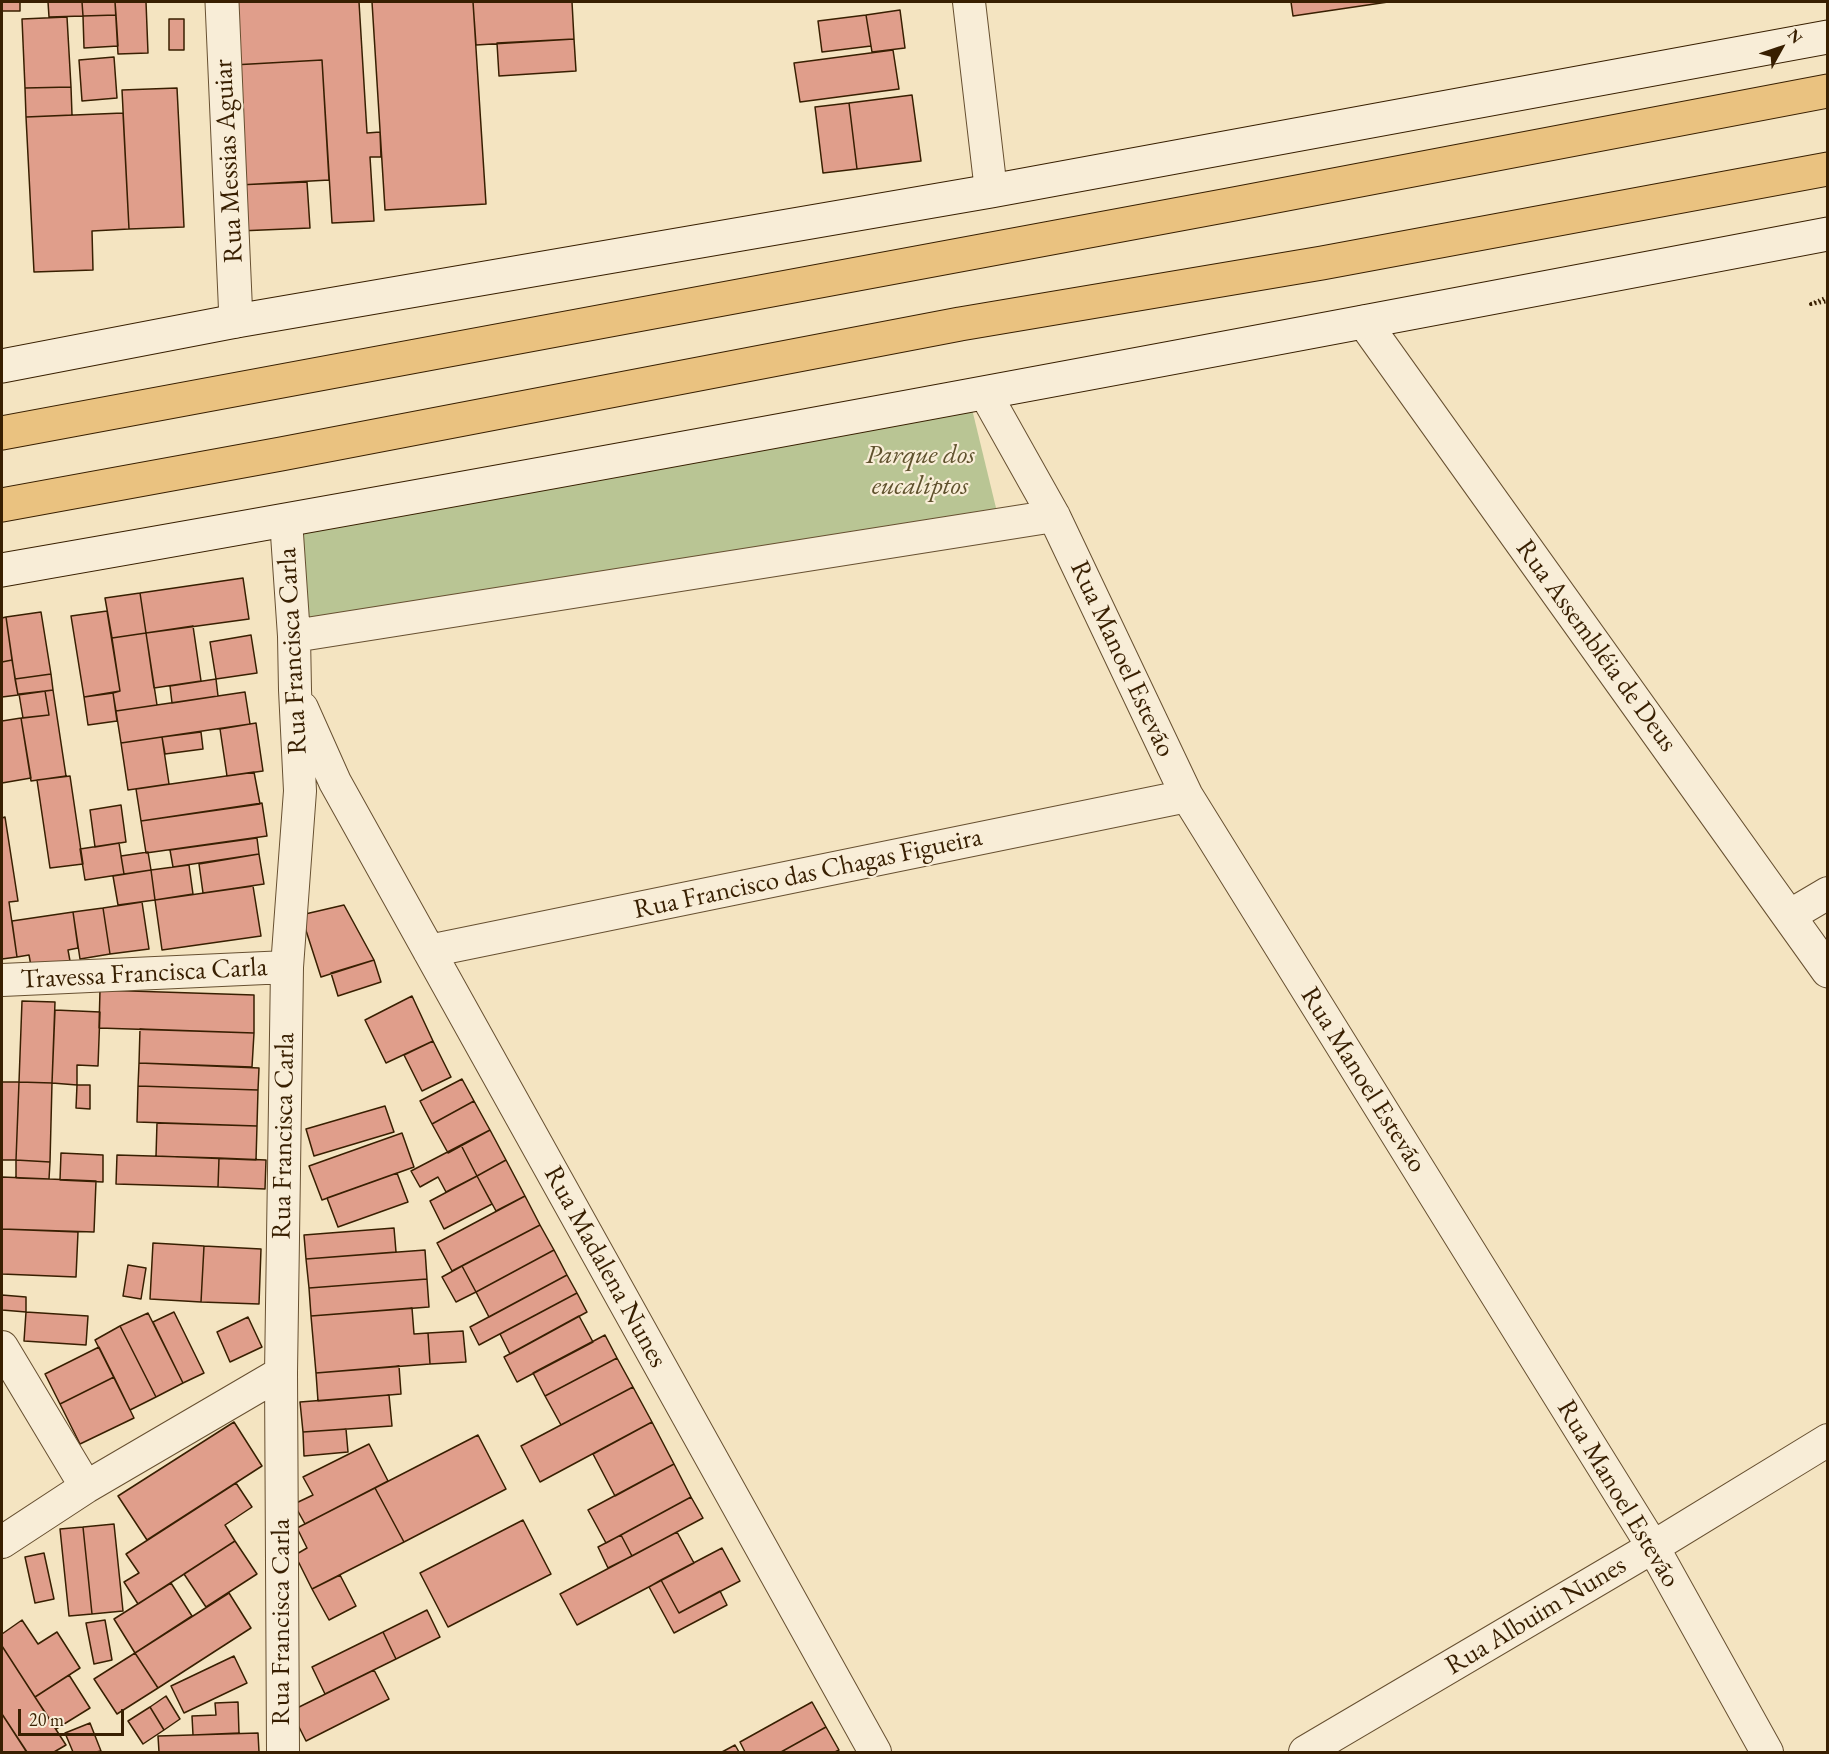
<!DOCTYPE html>
<meta charset="utf-8">
<style>
body{margin:0}
#map{position:relative;width:1829px;height:1754px;overflow:hidden;background:#f4e4c1;font-family:"EB Garamond",serif}
canvas{display:block}
.frame{position:absolute;inset:0;border:3px solid #381f01;pointer-events:none}
.north{position:absolute;left:1751px;top:18px;width:60px;height:60px;-webkit-text-stroke:4px #f8edd7;paint-order:stroke;rotate:50deg;font-size:16px;font-weight:700;line-height:24px;text-align:center;color:#381f01}
.north::after{content:'';display:block;margin:auto;width:21px;height:27px;background:#381f01;clip-path:polygon(50% 0,100% 100%,50% 72%,0 100%)}
.scale{position:absolute;left:18px;top:1709px;width:106px;height:27px;box-sizing:border-box;border:3px solid #381f01;border-top:0;padding-left:8px;font-size:18px;line-height:21px;white-space:nowrap;color:#381f01;-webkit-text-stroke:4px #f8edd7;paint-order:stroke}
</style>
<div id="map">
<canvas width="1829" height="1754"></canvas>
<div class="frame"></div>
<div class="north">N</div>
<div class="scale">20 m</div>
</div>
<script>
const ctx = document.querySelector('canvas').getContext('2d');
ctx.lineJoin = 'round';
function fillPath(path, color) { ctx.fillStyle = color; ctx.fill(path, 'evenodd'); }
function trace(path, color, width, dash) { ctx.strokeStyle = color; ctx.lineWidth = width; ctx.lineCap = dash ? 'butt' : 'round'; ctx.setLineDash(dash || []); ctx.stroke(path); }
function drawText(font, color, halo, rows, align = 'center') {
  ctx.font = font + ' "EB Garamond",serif'; ctx.lineWidth = 4.5; ctx.setLineDash([]); ctx.textBaseline = 'middle'; ctx.strokeStyle = halo; ctx.fillStyle = color; for (const [text, x, y, turn = 0] of rows) {
    ctx.save(); ctx.translate(x, y); ctx.rotate((+turn || 0) * Math.PI / 180); ctx.textAlign = isNaN(turn) ? turn : align; if (halo) ctx.strokeText(text, 0, 0); ctx.fillText(text, 0, 0); ctx.restore();
  }
}
fillPath(new Path2D(`
 M972,409L997,512L306,625L299,530Z`), '#b9c594');
const building = new Path2D(`
 M2,2H20V11H2Z
 M48,2H82L83,16L49,17Z
 M82,2H115L116,15L83,16Z
 M115,2H146L148,53L118,54Z
 M228,2H359L367,133L380,132L381,157H370L374,221L332,223L322,60L233,65Z
 M372,2H473L486,204L385,210Z
 M473,2H572L574,39L476,45Z
 M1291,2H1388L1293,16Z
 M900,10L905,48L872,52L866,15Z
 M116,15L118,46L84,48L83,16Z
 M866,15L871,46L822,52L818,21Z
 M67,17L71,87L25,88L22,19Z
 M169,19H184V50H169Z
 M574,39L576,71L499,76L497,43Z
 M893,50L899,89L800,102L794,63Z
 M114,57L117,98L82,101L79,60Z
 M322,60L329,180L240,185L233,65Z
 M71,87L72,115L26,117L25,88Z
 M177,88L184,227L129,229L122,90Z
 M912,95L921,161L857,169L849,103Z
 M849,103L857,169L823,173L815,107Z
 M123,113L129,229L92,231L93,270L34,272L26,117Z
 M307,182L310,228L239,231L236,185Z
 M243,578L249,619L146,633L140,593Z
 M140,593L146,633L112,638L105,598Z
 M107,611L120,691L84,697L71,616Z
 M41,612L51,674L15,679L6,617Z
 M6,617L12,660L2,662V618Z
 M193,626L201,681L154,688L146,633Z
 M146,633L157,705L116,711L113,693L120,691L112,638Z
 M251,635L257,673L216,679L210,642Z
 M12,660L18,695L2,697V662Z
 M51,674L53,690L18,695L15,679Z
 M216,679L218,696L172,703L170,686Z
 M53,690L66,776L31,781L21,718L49,715L45,691Z
 M45,691L49,715L23,718L19,694Z
 M245,692L250,724L121,743L116,711Z
 M113,693L117,721L88,725L84,697Z
 M21,718L31,778L2,783V721Z
 M256,723L263,771L227,776L220,729Z
 M201,732L203,749L165,754L162,737Z
 M162,737L169,784L128,790L121,743Z
 M254,772L260,804L141,821L136,789Z
 M70,776L83,864L50,868L37,780Z
 M262,803L267,836L146,853L141,821Z
 M121,805L126,842L95,847L90,810Z
 M5,817L18,901L9,902L17,957L2,959V818Z
 M257,838L259,854L173,867L170,850Z
 M119,843L124,874L85,880L80,849Z
 M148,852L151,870L124,874L121,856Z
 M259,854L264,884L203,893L199,864Z
 M189,865L193,894L155,900L151,870Z
 M151,870L155,900L118,905L113,876Z
 M253,886L261,936L162,950L155,900Z
 M142,902L149,949L110,954L103,908Z
 M344,905L374,960L321,977L301,915Z
 M103,908L110,954L80,959L73,912Z
 M73,912L78,948L68,950L70,961L31,966L29,955L17,957L12,921Z
 M374,960L381,982L338,996L331,973Z
 M100,990L254,995V1033L99,1028Z
 M412,996L433,1041L386,1063L365,1020Z
 M22,1001L55,1002L52,1083L19,1082Z
 M55,1010L100,1012L98,1066L77,1065V1085L52,1083Z
 M140,1029L254,1033L252,1067L139,1063Z
 M433,1041L451,1077L422,1091L404,1055Z
 M139,1063L259,1068L258,1090L138,1086Z
 M462,1079L474,1101L432,1124L420,1101Z
 M2,1082H19L16,1160H2Z
 M19,1082L52,1083L50,1162L16,1160Z
 M77,1085H90V1109L76,1108Z
 M138,1086L258,1090L257,1126L137,1122Z
 M474,1101L490,1130L448,1153L432,1124Z
 M385,1106L394,1132L314,1156L306,1129Z
 M157,1123L257,1126L256,1160L156,1156Z
 M490,1130L506,1160L477,1176L461,1145Z
 M402,1133L414,1167L322,1200L309,1166Z
 M461,1145L477,1176L446,1192L438,1177L420,1187L411,1171Z
 M61,1153L103,1155V1182L60,1180Z
 M117,1155L219,1158L218,1187L116,1184Z
 M219,1158L266,1160L265,1189L218,1187Z
 M16,1160L50,1162L49,1179L16,1178Z
 M506,1160L525,1196L496,1211L477,1176Z
 M397,1173L408,1202L338,1227L327,1198Z
 M477,1176L492,1204L444,1229L430,1201Z
 M2,1177L96,1181L94,1232L2,1229Z
 M525,1196L540,1225L452,1271L437,1243Z
 M540,1225L554,1250L476,1292L462,1266Z
 M394,1228L396,1252L306,1259L304,1235Z
 M2,1229L78,1232L76,1277L2,1274Z
 M153,1243L204,1246L201,1302L150,1299Z
 M204,1246L261,1249L259,1304L201,1302Z
 M425,1250L427,1279L309,1288L306,1259Z
 M554,1250L567,1275L489,1317L476,1292Z
 M128,1265L146,1268L141,1299L123,1296Z
 M462,1266L476,1292L456,1302L442,1277Z
 M567,1275L577,1293L479,1345L470,1327Z
 M427,1279L429,1307L311,1316L309,1288Z
 M577,1293L587,1312L510,1354L500,1334Z
 M2,1295L26,1297V1312L2,1310Z
 M412,1308L414,1334L428,1333L430,1364L316,1373L311,1316Z
 M26,1312L88,1316L86,1345L24,1341Z
 M174,1312L204,1373L183,1383L153,1322Z
 M148,1313L183,1383L156,1397L120,1326Z
 M579,1316L593,1342L517,1382L504,1357Z
 M248,1317L262,1347L230,1362L217,1332Z
 M120,1326L156,1397L130,1410L95,1340Z
 M463,1331L466,1362L430,1364L428,1333Z
 M605,1335L617,1358L545,1396L533,1373Z
 M99,1347L114,1377L60,1404L45,1374Z
 M617,1358L633,1387L561,1425L545,1396Z
 M399,1366L401,1394L318,1401L316,1373Z
 M114,1377L134,1418L80,1444L60,1404Z
 M633,1387L652,1422L540,1482L521,1446Z
 M389,1395L392,1426L303,1432L300,1402Z
 M234,1422L262,1466L147,1540L118,1496Z
 M652,1422L674,1464L615,1496L593,1454Z
 M346,1429L348,1452L304,1456L303,1432Z
 M478,1435L506,1489L404,1542L375,1488Z
 M369,1444L388,1481L305,1524L294,1504L313,1495L303,1477Z
 M674,1464L691,1497L606,1543L588,1510Z
 M236,1483L252,1507L225,1525L235,1541L138,1604L124,1582L139,1573L126,1554Z
 M375,1488L404,1542L312,1589L295,1555L307,1548L297,1528Z
 M691,1497L703,1518L632,1556L621,1535Z
 M523,1520L551,1574L448,1627L420,1573Z
 M114,1524L123,1611L92,1614L83,1527Z
 M83,1527L92,1614L69,1616L60,1529Z
 M677,1532L694,1563L577,1625L560,1594Z
 M621,1535L632,1556L608,1568L598,1547Z
 M235,1541L257,1574L206,1607L184,1574Z
 M722,1548L740,1581L679,1613L661,1580Z
 M44,1553L54,1599L35,1603L25,1557Z
 M340,1575L356,1606L329,1620L312,1589Z
 M661,1580L679,1613L720,1591L727,1605L674,1633L649,1587Z
 M171,1583L192,1616L135,1653L114,1619Z
 M229,1593L251,1628L158,1688L135,1653Z
 M427,1610L440,1637L396,1659L383,1632Z
 M22,1620L38,1644L57,1632L80,1668L35,1697L2,1646V1634Z
 M105,1620L112,1660L94,1664L86,1623Z
 M383,1632L396,1659L325,1694L312,1667Z
 M2,1646L66,1745L54,1752H27L2,1714Z
 M135,1653L158,1688L117,1714L94,1679Z
 M234,1656L247,1683L184,1713L171,1686Z
 M374,1670L389,1699L306,1741L291,1711Z
 M69,1675L90,1708L56,1729L35,1697Z
 M166,1696L180,1719L164,1730L150,1707Z
 M238,1702L239,1733L193,1735L192,1716L216,1715L215,1703Z
 M812,1702L826,1727L781,1752H745L740,1742Z
 M150,1707L164,1730L143,1744L128,1721Z
 M2,1714L26,1751L24,1752H2Z
 M90,1723L101,1751L96,1752H73L65,1733Z
 M826,1727L839,1750L835,1752H781Z
 M258,1733L259,1752H159L158,1736Z
 M735,1745L739,1752H722Z`);
fillPath(building, '#e09e8b');
trace(building, '#381f01', 1.5);
const minor = new Path2D(`
 M969,2L991,191
 M985,393L1054,516L1187,796L1653,1547L1767,1752
 M294,636L1054,516
 M302,708L335,782L875,1752
 M1789,916L1828,893
 M429,951L1187,796
 M2,980L287,967
 M2,1347L86,1487
 M2,1542L86,1487L281,1373
 M283,1752L281,1373L287,967L300,791L295,690L294,636L286,520
 M1305,1752L1653,1547L1828,1440`);
const tertiary = new Path2D(`
 M222,2L236,321
 M1364,322L1828,971`);
const secondary = new Path2D(`
 M2,366L236,321L991,191L1828,37
 M2,570C611,464 1220,350 1828,234`);
const trunk = new Path2D(`
 M2,433L1234,204L1828,91
 M2,505L281,454L960,324L1322,263L1828,169`);
trace(minor, '#675031', 34);
trace(tertiary, '#675031', 35);
trace(secondary, '#381f01', 35);
trace(trunk, '#381f01', 35);
trace(new Path2D(`
 M1828,297L1811,304L1828,301`), '#381f01', 4, [1.5, 3]);
trace(minor, '#f8edd7', 32);
trace(tertiary, '#f8edd7', 33);
trace(secondary, '#f8edd7', 33);
trace(trunk, '#eac280', 33);
drawText('27px', '#381f01', '#f8edd7', [
 ["Rua Messias Aguiar",229,161,-93],
 ["Rua Assembléia de Deus",1596,646,54],
 ["Rua Francisca Carla",293,651,-93],
 ["Rua Manoel Estevão",1122,659,65],
 ["Rua Francisco das Chagas Figueira",808,874,-12],
 ["Travessa Francisca Carla",144,974,-3],
 ["Rua Manoel Estevão",1363,1080,58],
 ["Rua Francisca Carla",284,1136,-89],
 ["Rua Madalena Nunes",605,1267,61],
 ["Rua Manoel Estevão",1618,1494,59],
 ["Rua Albuim Nunes",1536,1616,-31],
 ["Rua Francisca Carla",282,1622,-90]
]);
drawText('italic 27px', '#5f512d', '#f8edd7', [
 ["Parque dos",920,456],
 ["eucaliptos",920,487]
]);
</script>
